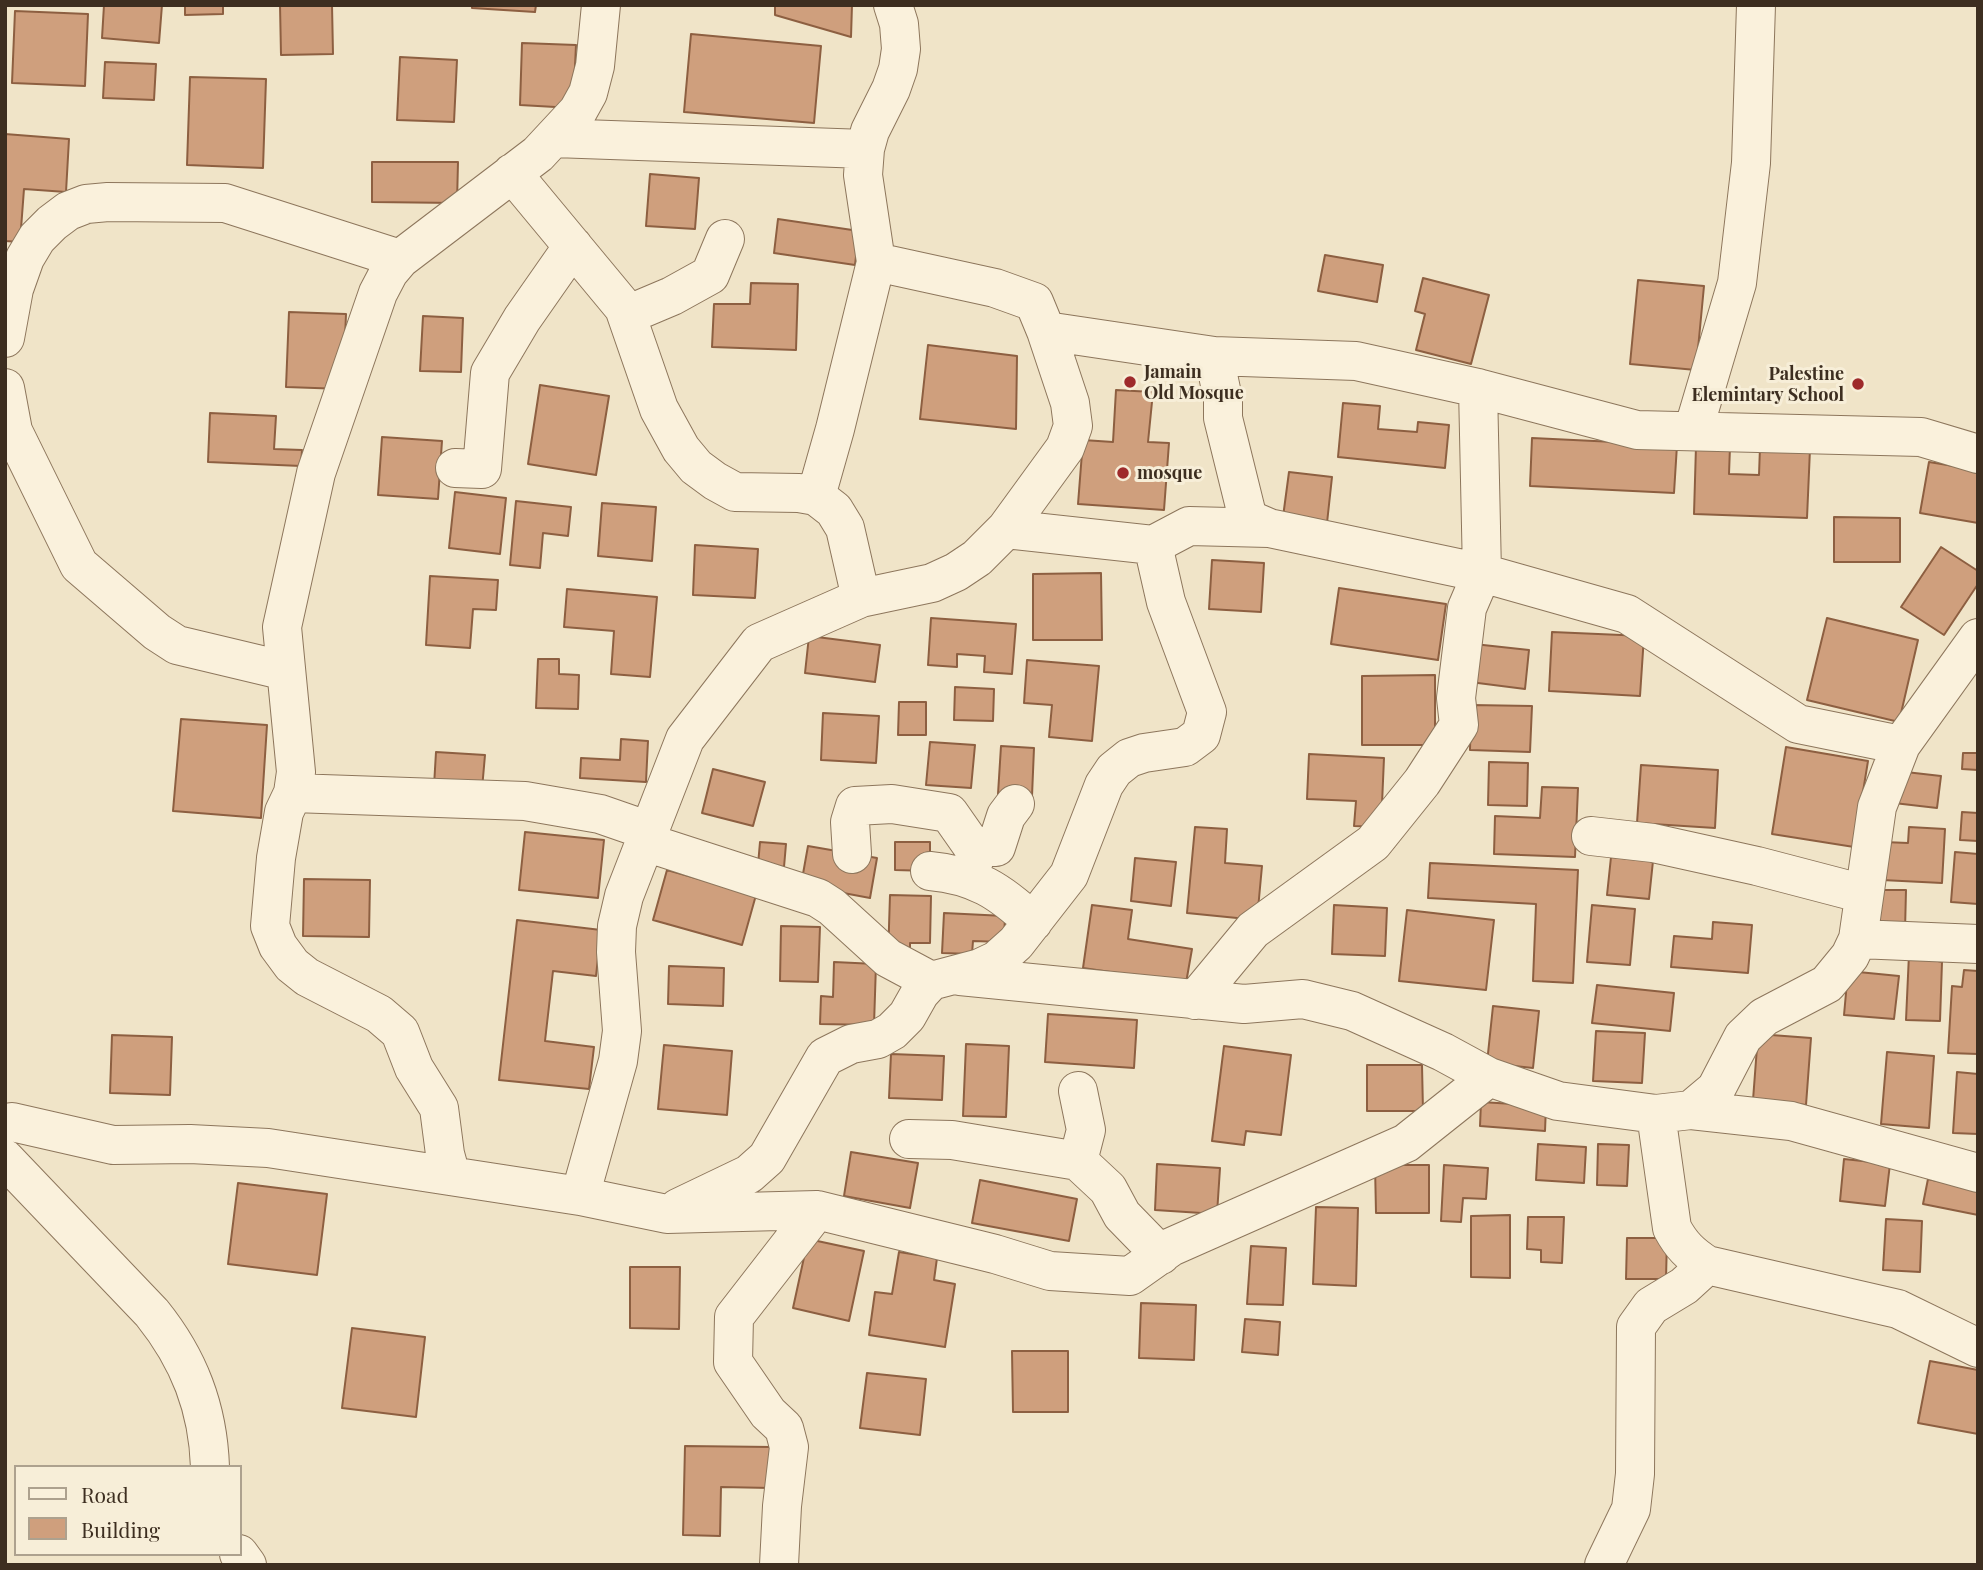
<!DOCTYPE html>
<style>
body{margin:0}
#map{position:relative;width:1983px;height:1570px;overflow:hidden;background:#f0e4c8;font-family:"Playfair Display",serif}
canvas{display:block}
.frame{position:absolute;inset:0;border:7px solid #3d2e20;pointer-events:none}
.legend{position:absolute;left:14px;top:1465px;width:228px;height:91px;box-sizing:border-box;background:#f7eed8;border:2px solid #ada18e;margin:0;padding:9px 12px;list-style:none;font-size:21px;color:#3d2e20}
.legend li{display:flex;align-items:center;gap:14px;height:35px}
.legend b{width:35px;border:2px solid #ada18e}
</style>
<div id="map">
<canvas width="1983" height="1570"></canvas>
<div class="frame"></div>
<ul class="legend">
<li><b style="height:9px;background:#faf1dc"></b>Road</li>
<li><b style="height:19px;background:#cf9f7d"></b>Building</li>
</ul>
</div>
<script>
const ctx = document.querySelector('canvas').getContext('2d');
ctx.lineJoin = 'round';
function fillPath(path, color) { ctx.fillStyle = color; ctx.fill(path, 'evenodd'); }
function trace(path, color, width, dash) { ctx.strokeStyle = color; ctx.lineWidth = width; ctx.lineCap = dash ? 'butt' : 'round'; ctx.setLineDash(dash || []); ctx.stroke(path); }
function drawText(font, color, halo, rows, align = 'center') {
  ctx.font = font + ' "Playfair Display",serif'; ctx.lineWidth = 6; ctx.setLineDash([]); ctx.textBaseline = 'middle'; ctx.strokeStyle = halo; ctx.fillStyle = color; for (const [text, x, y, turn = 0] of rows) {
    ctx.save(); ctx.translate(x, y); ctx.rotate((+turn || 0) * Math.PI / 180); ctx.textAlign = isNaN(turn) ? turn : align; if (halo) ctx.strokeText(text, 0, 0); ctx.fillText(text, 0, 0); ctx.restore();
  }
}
const building = new Path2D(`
 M104,5H162L159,43L102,38Z
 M185,5H223V14L185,15Z
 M280,5H332L333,54L281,55Z
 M472,5H536L535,12L472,8Z
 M775,5H852L851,37L775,15Z
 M15,11L88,14L85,86L12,83Z
 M691,34L821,46L814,123L684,112Z
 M522,43L576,45L573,108L520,105Z
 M400,57L457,60L454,122L397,120Z
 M105,62L156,64L154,100L103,98Z
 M190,77L266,79L263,168L187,165Z
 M5,134L69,139L66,192L24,189L20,242L5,241Z
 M372,162H458L457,203L372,202Z
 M650,174L699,178L695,229L646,226Z
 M778,219L859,231L855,265L774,253Z
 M1325,255L1383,265L1377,302L1318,291Z
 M1423,278L1489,295L1471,364L1416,350L1425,314L1415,311Z
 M1638,280L1704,286L1696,370L1630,364Z
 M751,283L798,284L796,350L712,347L714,304H750Z
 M289,312L346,314L343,389L286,387Z
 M423,316L463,318L461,372L420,371Z
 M928,345L1017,356L1016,429L920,419Z
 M540,385L609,396L596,475L528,464Z
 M1116,390L1153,392L1148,442L1169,443L1164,510L1078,504L1083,440L1113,442Z
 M1343,403L1380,406L1378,429L1417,432L1418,422L1449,425L1445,468L1338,457Z
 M210,413L276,416L274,449L302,450L301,466L208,462Z
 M382,437L442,441L438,499L378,495Z
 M1532,438L1677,445L1674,493L1530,486Z
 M1696,446L1730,447L1729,474L1759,475L1760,447L1810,449L1807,518L1694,514Z
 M1929,462L1978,470V523L1920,513Z
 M1289,472L1332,477L1327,523L1283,517Z
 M455,492L506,498L500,554L449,548Z
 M516,501L571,507L568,536L543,533L540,568L510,565Z
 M602,503L656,507L652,561L598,556Z
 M1834,517L1900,518V562H1834Z
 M695,545L758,549L755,598L693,595Z
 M1941,547L1978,571V584L1944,635L1901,607Z
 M1212,560L1264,563L1261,612L1209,609Z
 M1101,573L1102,640H1033V574Z
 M430,576L498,580L496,610L473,609L470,648L426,645Z
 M1339,588L1446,604L1438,660L1331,644Z
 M567,589L657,597L650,677L611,674L614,631L564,627Z
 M931,618L1016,624L1012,674L984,672L985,656L957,654V667L928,665Z
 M1827,618L1918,640L1899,722L1807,700Z
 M1552,632L1644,636L1640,696L1549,691Z
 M809,636L880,645L875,682L805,673Z
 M1474,644L1529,650L1525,689L1470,682Z
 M538,659H559V674L579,675L578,709L536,708Z
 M1027,660L1099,666L1092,741L1049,737L1052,705L1024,703Z
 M1435,675V745H1362V676Z
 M955,687L994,689L993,721L954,720Z
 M899,702H926V735H898Z
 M1471,705L1532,706L1530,752L1470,750Z
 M823,713L879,716L876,763L821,760Z
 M181,719L267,725L261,818L173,811Z
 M621,739L648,741L646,782L580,778L581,758L620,760Z
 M930,742L975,745L971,788L926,785Z
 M1001,746L1034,748L1032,796L998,794Z
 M1786,747L1868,761L1854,847L1772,834Z
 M436,752L485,755L482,789L434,786Z
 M1963,753H1978V770L1962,769Z
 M1309,754L1384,758L1381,827L1354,826L1356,801L1307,799Z
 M1489,762L1528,763L1527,806L1488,805Z
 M1641,765L1718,770L1715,828L1637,823Z
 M713,769L765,782L753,826L702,813Z
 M1897,771L1941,776L1937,808L1894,803Z
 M1542,787L1578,788L1575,857L1494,854L1495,816L1540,818Z
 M1962,812L1978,813V841L1960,840Z
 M1195,827L1227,829L1225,863L1262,866L1257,920L1187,913Z
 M1909,827L1945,829L1942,883L1882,880L1884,842L1908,843Z
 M525,832L604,840L598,898L519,890Z
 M760,842L786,844L784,867L758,865Z
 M895,842H930V871L895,870Z
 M808,846L877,858L870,898L801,885Z
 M1955,852L1978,854V904L1951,902Z
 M1611,857L1653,861L1649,899L1607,895Z
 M1135,858L1176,862L1171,906L1131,901Z
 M1430,863L1578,870L1573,983L1533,981L1536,904L1428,898Z
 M667,870L756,895L742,945L653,920Z
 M304,879L370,880L369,937L303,936Z
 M1873,890H1906L1905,931L1872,930Z
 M890,895L931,896L930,943H910V958H888Z
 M1092,905L1132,910L1128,939L1192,949L1186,983L1083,968Z
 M1334,905L1387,908L1385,956L1332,954Z
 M1592,905L1635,909L1630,965L1587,962Z
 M1407,910L1494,920L1486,990L1399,981Z
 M944,913L1005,916L1004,942L973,941L972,954L942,953Z
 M517,920L601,930L596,976L553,971L545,1041L594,1047L589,1089L499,1080Z
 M1713,922L1752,925L1748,973L1671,967L1674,936L1712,939Z
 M781,926L820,927L818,982L780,981Z
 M1909,954L1942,962L1940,1021L1906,1020Z
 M834,962L876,964L874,1025L820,1024L821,996L833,997Z
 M669,966L724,968L723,1006L668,1004Z
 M1964,970L1978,971V1054L1948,1053L1952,986L1962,987Z
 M1848,971L1899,976L1894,1019L1844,1015Z
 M1597,985L1674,993L1670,1031L1592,1023Z
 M1493,1006L1539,1011L1533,1068L1487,1063Z
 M1048,1014L1137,1020L1134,1068L1045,1062Z
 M1596,1031L1645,1033L1642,1083L1593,1081Z
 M1758,1034L1811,1038L1806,1105L1753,1100Z
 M112,1035L172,1037L170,1095L110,1093Z
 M966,1044L1009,1046L1006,1117L963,1116Z
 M664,1045L732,1051L727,1115L658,1109Z
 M1224,1046L1291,1055L1281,1135L1246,1131L1244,1145L1212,1141Z
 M1887,1052L1934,1056L1929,1128L1881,1124Z
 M891,1054L944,1056L942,1100L889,1098Z
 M1367,1065H1422L1423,1111H1367Z
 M1957,1072L1978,1074V1134L1953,1133Z
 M1481,1102L1546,1106L1545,1131L1480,1126Z
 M1538,1144L1586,1147L1584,1183L1536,1180Z
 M1598,1144L1629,1145L1627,1186L1597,1185Z
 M851,1152L918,1163L910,1208L844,1196Z
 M1844,1159L1890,1164L1885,1206L1840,1201Z
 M1157,1164L1220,1168L1217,1214L1155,1210Z
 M1375,1165H1429V1213H1376Z
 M1444,1165L1488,1168L1486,1199L1463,1198L1461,1222L1441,1221Z
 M1928,1179L1978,1190V1215L1923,1204Z
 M980,1180L1077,1199L1069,1241L972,1223Z
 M238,1183L327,1194L317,1275L228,1264Z
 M1316,1207L1358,1208L1356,1286L1313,1284Z
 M1510,1215V1278L1471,1277V1216Z
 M1528,1217H1564L1562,1263L1541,1262V1250L1527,1249Z
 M1886,1219L1922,1221L1920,1272L1883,1270Z
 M1627,1238H1667L1666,1279H1626Z
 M808,1239L864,1251L849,1321L793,1308Z
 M1251,1246L1286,1248L1283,1305L1247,1304Z
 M899,1252L937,1258L934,1280L955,1284L945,1347L869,1335L875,1292L892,1294Z
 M630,1267H680L679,1329L630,1328Z
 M1141,1303L1196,1305L1194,1360L1139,1358Z
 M1245,1319L1280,1322L1278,1355L1242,1352Z
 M352,1328L425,1337L416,1417L342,1408Z
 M1012,1351H1068V1412H1013Z
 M1930,1361L1978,1370V1434L1918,1423Z
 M867,1373L926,1379L920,1435L860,1428Z
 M685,1446L772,1447L771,1488L721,1487L720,1536L683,1535Z`);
fillPath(building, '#cf9f7d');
trace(building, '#8d5f41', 2);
const minor = new Path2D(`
 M554,138L865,149
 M512,173L624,308L659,409L681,449L696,467L715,481L735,492L799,493L816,496L834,510L845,528L861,598
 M627,315L672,296L710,275L725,239
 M1046,331L1214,356L1356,361L1478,388L1637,430L1921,437L1978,454
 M5,338L14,289L25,258L37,238L52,223L68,211L86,204L108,202L225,203L400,259
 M1214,356L1223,399V418L1248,519L1269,528
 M5,388L13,431L79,565L157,632L177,645L286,671
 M1693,431L1737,283L1751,163L1756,5
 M455,468L482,469L490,373L522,319L573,246
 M816,496L835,429L876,262L863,175L865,149L870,131L891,89L898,69L901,49L899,24L893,5
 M1006,529L1153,545L1189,526L1269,528L1482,573L1627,614L1798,724L1901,745
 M293,793L525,801L600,814L649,831
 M1591,836L1653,843L1757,866L1864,894
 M645,842L818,898L832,907L888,958L931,981
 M852,854L850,822L855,806L892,804L949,813L977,853
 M930,871C975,875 1000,891 1033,922
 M970,873L975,857L981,846L996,847L1006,816L1015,804
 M1858,939L1978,944
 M960,976L1244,1004L1303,999L1352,1011L1443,1052L1489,1077
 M1195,1000L1253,930L1373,843L1422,782L1459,725L1456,698L1467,608L1482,573L1478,388
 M1078,1091L1086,1130L1078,1161
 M1691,1110L1791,1121L1978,1173
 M1656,1114L1672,1228C1681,1245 1690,1254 1707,1265L1898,1309L1978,1348
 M5,1123L12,1122L113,1145L190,1144L268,1148L580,1196L667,1214L817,1210L995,1254L1050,1271L1130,1276L1171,1247L1406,1143L1489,1077L1558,1101L1656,1114L1691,1110L1716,1089L1743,1037L1764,1017L1827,984L1850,956L1858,939L1877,807L1901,745L1978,638
 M909,1139L952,1140L1078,1161L1108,1189L1122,1215L1161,1255
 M5,1159L152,1313C189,1359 208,1408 210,1467
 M451,1176L445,1154L439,1108L414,1068L400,1032L379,1014L307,977L292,965L278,946L270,926L276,858L284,812L293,793L296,772L282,627L316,473L378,293L389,272L400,259L538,154L578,111L588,93L595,66L601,5
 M580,1196L618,1061L622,1031L616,952L617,926L624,896L685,739L759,643L861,598L932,583L956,572L977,558L1006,529L1065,448L1073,426L1070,403L1046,331L1034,302L995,288L876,262
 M678,1208L749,1174L767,1158L825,1057L851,1044L878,1039L892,1031L907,1016L920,993L931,981L980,968L997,960L1016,943L1069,875L1104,785L1114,770L1129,758L1144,753L1185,747L1201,735L1207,712L1166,602L1153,545
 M239,1554L247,1565
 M779,1565L782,1506L789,1447L784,1428L768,1413L733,1362L734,1317L817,1210
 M1604,1565L1631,1509L1635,1474L1636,1327L1651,1306L1684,1286L1707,1265`);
trace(minor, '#8d765c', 40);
trace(minor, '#faf1dc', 38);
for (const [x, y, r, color] of [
 [1130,382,7,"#9e2a2b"],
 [1858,384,7,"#9e2a2b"],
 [1123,473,7,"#9e2a2b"]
]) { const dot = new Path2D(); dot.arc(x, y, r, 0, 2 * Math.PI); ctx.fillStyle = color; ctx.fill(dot); trace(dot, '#f7eed8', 2.5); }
drawText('bold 18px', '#3d2e20', '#f7eed8', [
 ["Jamain",1144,372],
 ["Old Mosque",1144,393],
 ["Palestine",1844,374,"right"],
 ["Elemintary School",1844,395,"right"],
 ["mosque",1137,473]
], 'left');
</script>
